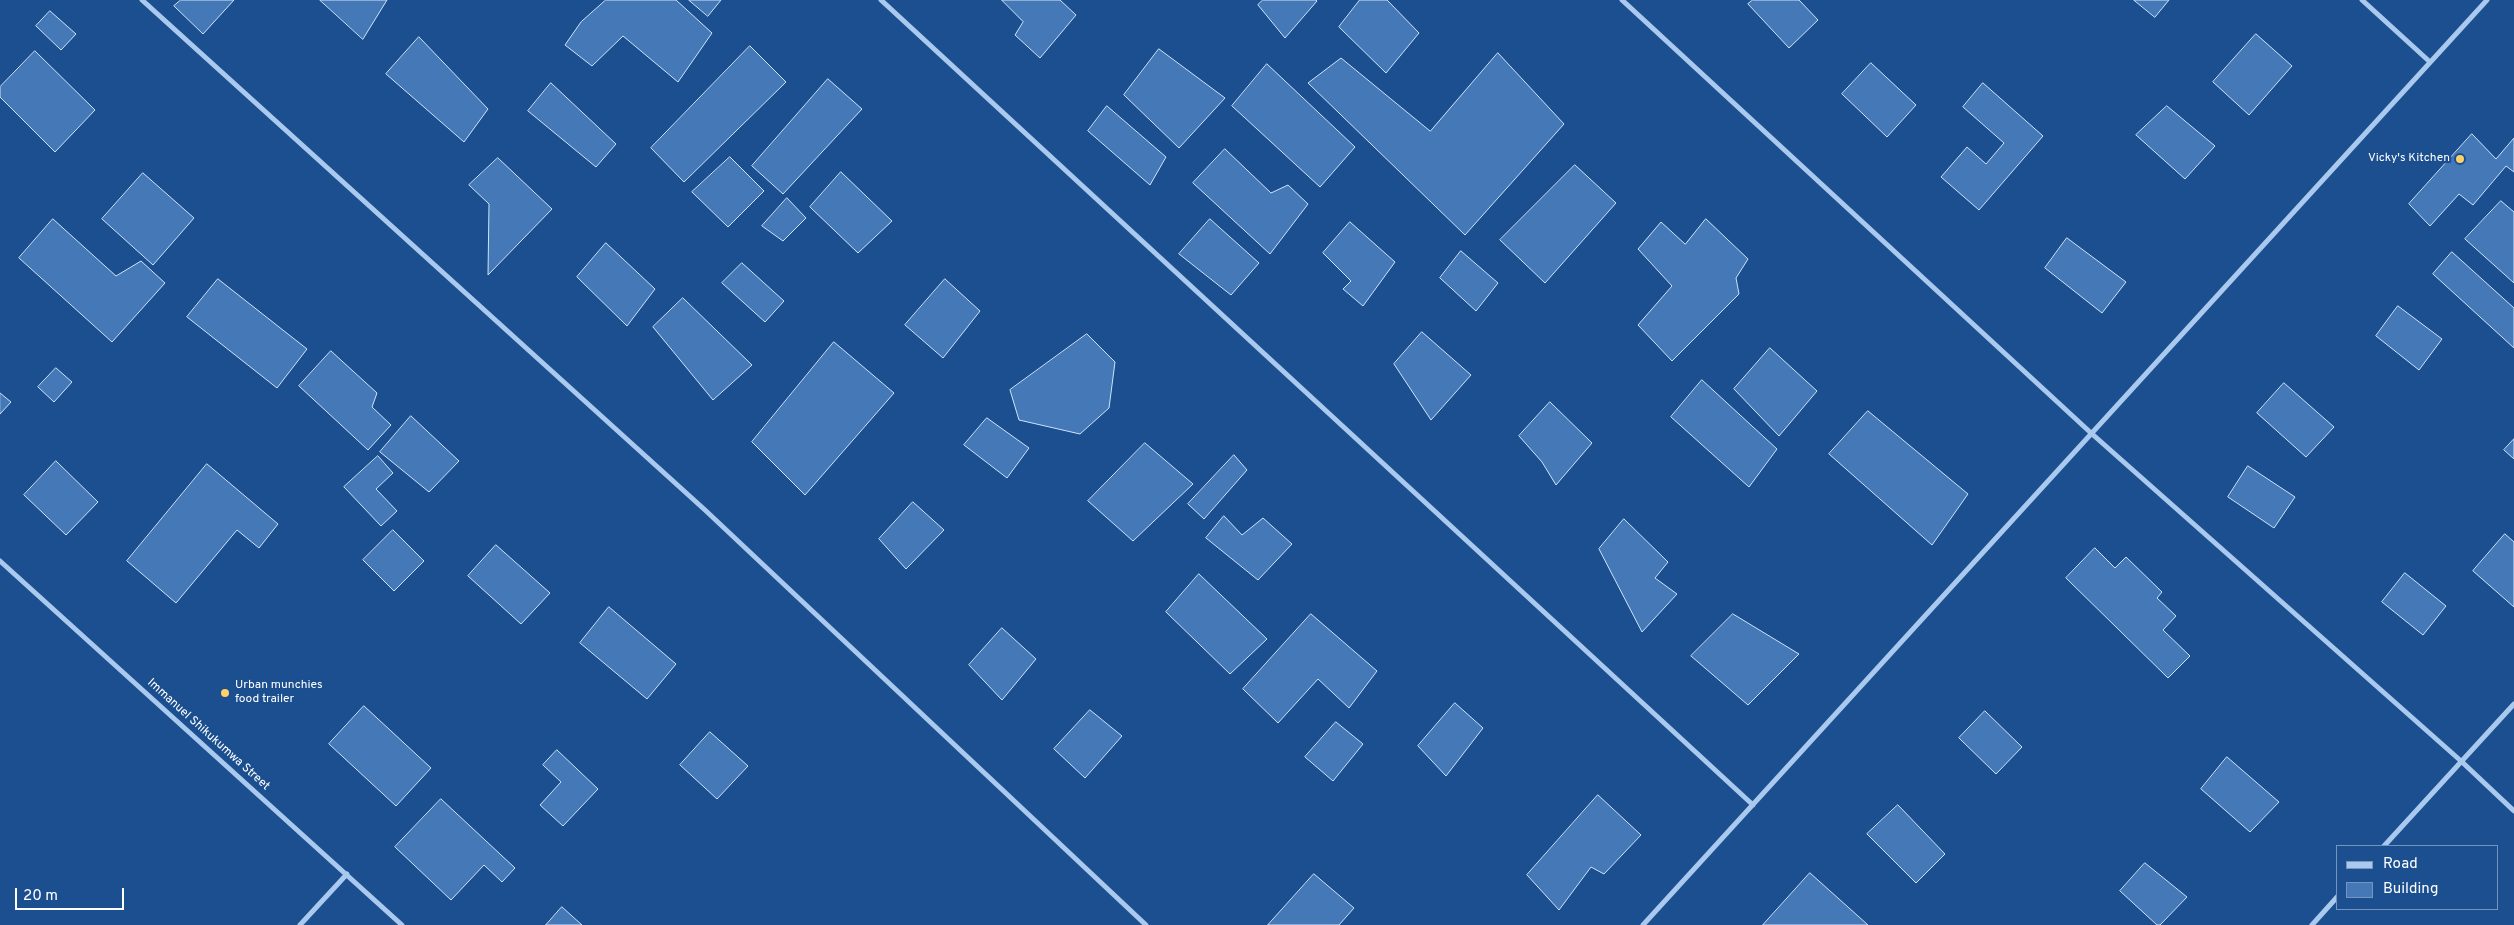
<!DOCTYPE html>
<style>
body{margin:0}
#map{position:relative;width:2514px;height:925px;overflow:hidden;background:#1b4f8f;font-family:Overpass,sans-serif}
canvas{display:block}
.legend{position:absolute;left:2336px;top:845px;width:162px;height:65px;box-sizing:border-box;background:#1b4f8f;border:1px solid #7695bc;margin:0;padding:6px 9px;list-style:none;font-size:15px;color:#fff}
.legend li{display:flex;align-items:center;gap:10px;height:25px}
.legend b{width:25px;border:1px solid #7695bc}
.scale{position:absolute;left:15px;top:888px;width:109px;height:22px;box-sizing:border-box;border:2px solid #fff;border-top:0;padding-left:6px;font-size:15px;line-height:18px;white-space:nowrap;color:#fff;-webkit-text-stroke:4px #1b4f8f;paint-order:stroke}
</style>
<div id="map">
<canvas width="2514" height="925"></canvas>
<ul class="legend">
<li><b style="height:6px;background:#a9c9ee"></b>Road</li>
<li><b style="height:14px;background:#4478b7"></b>Building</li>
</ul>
<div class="scale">20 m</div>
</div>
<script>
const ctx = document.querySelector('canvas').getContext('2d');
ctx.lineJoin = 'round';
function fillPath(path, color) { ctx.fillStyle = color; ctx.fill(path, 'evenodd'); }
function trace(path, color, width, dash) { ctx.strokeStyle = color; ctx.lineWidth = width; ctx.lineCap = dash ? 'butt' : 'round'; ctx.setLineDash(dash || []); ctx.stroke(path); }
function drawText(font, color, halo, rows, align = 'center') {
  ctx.font = font + ' Overpass,sans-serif'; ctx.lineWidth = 4.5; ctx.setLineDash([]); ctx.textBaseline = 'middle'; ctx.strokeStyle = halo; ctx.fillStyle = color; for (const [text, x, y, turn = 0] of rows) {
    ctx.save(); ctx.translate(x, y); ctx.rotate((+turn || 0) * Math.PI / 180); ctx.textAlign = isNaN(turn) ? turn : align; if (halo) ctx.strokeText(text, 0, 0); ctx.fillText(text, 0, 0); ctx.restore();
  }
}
const building = new Path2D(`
 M181,0H234L203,34L174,6Z
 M320,0H387L363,39Z
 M606,0H676L712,33L678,82L623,36L592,66L565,45L581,22Z
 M689,0H721L708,16Z
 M1002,0H1060L1076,15L1040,58L1015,35L1023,22Z
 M1263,0H1316L1317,1L1285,38L1258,5Z
 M1360,0H1387L1419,33L1386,73L1339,27Z
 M1753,0H1799L1818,20L1789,48L1748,4Z
 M2134,0H2169L2155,17Z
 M50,11L76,34L61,50L36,26Z
 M2256,34L2292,66L2249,115L2213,82Z
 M419,37L488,109L464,142L386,74Z
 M750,46L786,82L684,182L651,148Z
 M1159,49L1225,98L1179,148L1124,95Z
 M35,51L95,110L55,152L0,97V87Z
 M1498,53L1564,124L1465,235L1308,83L1341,58L1430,131Z
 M1871,63L1916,105L1887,137L1842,94Z
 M1267,64L1355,147L1320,187L1232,106Z
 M828,79L862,109L783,194L752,166Z
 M551,83L616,144L596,167L528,111Z
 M1983,83L2043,136L1979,210L1941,177L1967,147L1986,164L2004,143L1963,107Z
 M1107,106L1166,157L1150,185L1088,131Z
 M2167,106L2215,146L2185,179L2136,135Z
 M2472,134L2496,159L2514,138V172L2506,166L2473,205L2459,194L2430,226L2409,204Z
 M1225,149L1271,193L1288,185L1308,204L1270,254L1193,183Z
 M730,157L764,191L728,227L692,192Z
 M498,158L552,209L488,275L489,204L469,185Z
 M1575,165L1616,203L1545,283L1500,240Z
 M841,172L892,221L858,253L810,207Z
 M143,173L194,218L153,265L102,219Z
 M787,198L806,218L783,241L762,226Z
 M2501,201L2514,212V283L2465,239Z
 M53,219L116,276L141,261L165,283L112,342L19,258Z
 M1210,219L1259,263L1231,295L1179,254Z
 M1706,219L1748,259L1736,278L1739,294L1672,361L1638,325L1672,286L1638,249L1661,222L1685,244Z
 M1350,222L1395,262L1363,306L1343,289L1351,281L1323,253Z
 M2067,238L2126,282L2102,313L2045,268Z
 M606,243L655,289L627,326L577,277Z
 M1461,251L1498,283L1476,311L1440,278Z
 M2452,252L2514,308V348L2433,274Z
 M742,263L784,301L765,322L722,283Z
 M218,279L307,349L277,388L187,317Z
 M945,279L980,311L943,358L905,325Z
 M683,298L752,365L713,400L653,327Z
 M2398,306L2442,339L2419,370L2376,336Z
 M1422,332L1471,375L1431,420L1394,364Z
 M1087,334L1115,362L1109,408L1080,434L1019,420L1010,390Z
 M834,342L894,393L805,495L752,442Z
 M1770,348L1817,391L1779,436L1734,389Z
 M331,351L377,393L372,407L391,425L368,450L299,386Z
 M56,368L72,382L54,402L38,387Z
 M1702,380L1777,449L1749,487L1671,417Z
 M2284,383L2334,427L2306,457L2257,413Z
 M0,393L11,402L0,414Z
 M1550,402L1592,443L1556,485L1542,462L1519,436Z
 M1868,411L1968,494L1932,545L1829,454Z
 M411,416L459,461L429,492L380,452Z
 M987,418L1029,448L1007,478L964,445Z
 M2514,439V459L2504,450Z
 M1145,443L1193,484L1133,541L1088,501Z
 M1234,455L1247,470L1204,519L1188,504Z
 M378,456L393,473L376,489L397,511L381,526L344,487Z
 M56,461L98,502L66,535L24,495Z
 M207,464L278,524L259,548L237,530L176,603L127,561Z
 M2248,466L2295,497L2274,528L2228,497Z
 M913,502L944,530L906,569L879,539Z
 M1224,516L1242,535L1263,518L1292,544L1258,580L1206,538Z
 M1624,519L1668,562L1655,578L1677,594L1642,632L1599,549Z
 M393,530L424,561L394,591L363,560Z
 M2505,534L2514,542V607L2473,571Z
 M496,545L550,593L521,624L468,576Z
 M2095,548L2115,568L2126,557L2162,592L2157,598L2176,616L2163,630L2190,656L2168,678L2066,578Z
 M2405,573L2446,606L2423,635L2382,602Z
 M1199,574L1267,639L1230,674L1166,612Z
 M609,607L676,664L647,699L580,643Z
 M1311,614L1377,671L1349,708L1318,679L1278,723L1243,689Z
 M1733,614L1799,654L1748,705L1691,656Z
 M1002,628L1036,659L1002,700L969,665Z
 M1455,703L1483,728L1446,776L1418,746Z
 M364,706L431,768L396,806L329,744Z
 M1090,710L1122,736L1085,778L1054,749Z
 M1985,711L2022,747L1996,774L1959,738Z
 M1336,722L1363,744L1333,781L1305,757Z
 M710,732L748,766L717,799L680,765Z
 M557,750L598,789L563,826L540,805L561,782L543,765Z
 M2227,757L2279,802L2250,832L2201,789Z
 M1598,795L1641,835L1604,874L1591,867L1559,910L1527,875Z
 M441,799L515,868L502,882L484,865L451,900L395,847Z
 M1898,805L1945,854L1916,883L1867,834Z
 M2145,863L2187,897L2160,925H2157L2120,891Z
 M1810,873L1868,925H1763Z
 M1314,874L1354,908L1339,925H1268Z
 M562,907L582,925H546Z`);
fillPath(building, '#4478b7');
trace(building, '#cfe3fa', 1);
trace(new Path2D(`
 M142,0L705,510L1146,925
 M881,0L1753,805
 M1622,0L2091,433L2461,761L2514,811
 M2362,0L2430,62
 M0,561L402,925
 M2384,846L2514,704
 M300,925L347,874
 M1643,925L2487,0
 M2312,925L2338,896`), '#a9c9ee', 5);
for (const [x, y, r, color] of [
 [2460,159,5,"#ffd166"],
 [225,693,5,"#ffd166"]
]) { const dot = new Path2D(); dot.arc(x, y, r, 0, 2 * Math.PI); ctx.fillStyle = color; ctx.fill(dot); trace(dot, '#1b4f8f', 2); }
drawText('12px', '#fff', '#1b4f8f', [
 ["Vicky's Kitchen",2450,159],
 ["Urban munchies",235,686,"left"],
 ["food trailer",235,700,"left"]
], 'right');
drawText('12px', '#fff', '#1b4f8f', [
 ["Immanuel Shikukumwa Street",208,735,42]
]);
</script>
